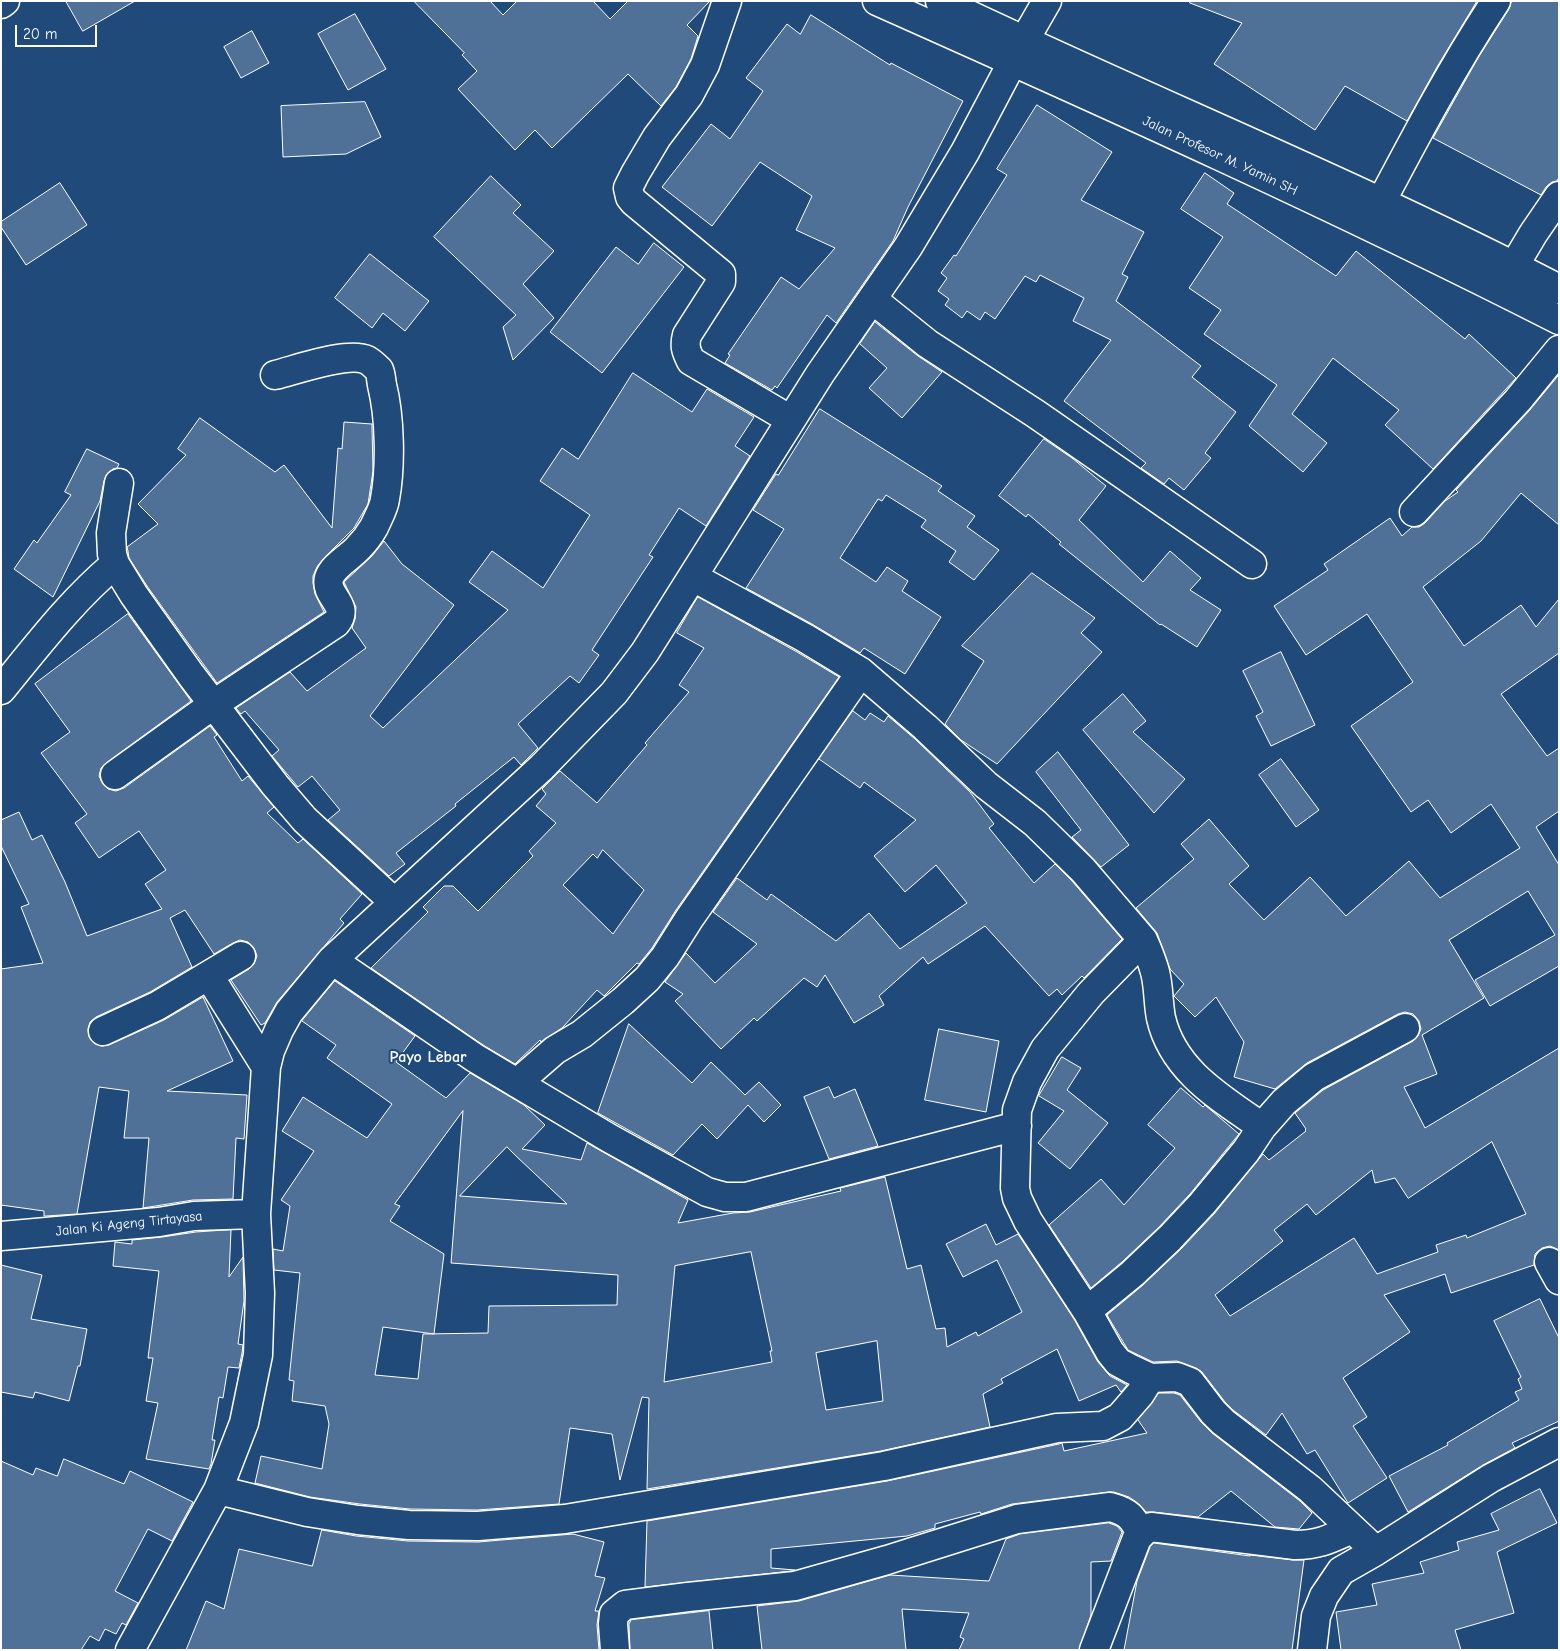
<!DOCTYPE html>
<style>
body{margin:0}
#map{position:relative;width:1560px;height:1651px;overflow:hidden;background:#1f4a7a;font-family:"Comic Neue",sans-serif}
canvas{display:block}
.frame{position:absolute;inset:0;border:2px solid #fff;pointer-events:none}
.scale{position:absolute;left:15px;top:25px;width:82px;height:22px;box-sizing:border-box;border:2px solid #fff;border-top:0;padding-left:6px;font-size:15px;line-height:18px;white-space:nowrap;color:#fff;-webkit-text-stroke:4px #1f4a7a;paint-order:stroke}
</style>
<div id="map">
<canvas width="1560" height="1651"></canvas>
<div class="frame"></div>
<div class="scale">20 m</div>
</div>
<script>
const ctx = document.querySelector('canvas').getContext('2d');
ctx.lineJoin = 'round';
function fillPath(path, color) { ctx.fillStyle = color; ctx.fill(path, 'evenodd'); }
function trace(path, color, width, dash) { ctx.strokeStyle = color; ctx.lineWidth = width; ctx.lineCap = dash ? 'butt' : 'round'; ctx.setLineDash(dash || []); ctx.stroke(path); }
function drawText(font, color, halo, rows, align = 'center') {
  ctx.font = font + ' "Comic Neue",sans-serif'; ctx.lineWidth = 4; ctx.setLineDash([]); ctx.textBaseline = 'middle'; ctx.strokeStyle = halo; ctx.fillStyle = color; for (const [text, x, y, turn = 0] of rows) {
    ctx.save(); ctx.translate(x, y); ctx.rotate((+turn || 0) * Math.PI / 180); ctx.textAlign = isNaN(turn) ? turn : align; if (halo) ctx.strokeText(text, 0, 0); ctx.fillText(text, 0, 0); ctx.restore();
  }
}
const building = new Path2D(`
 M66,1H135L83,31Z
 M414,1H490L503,15L517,1H593L610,19L628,1H710L687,25L698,36L691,59L676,87L661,106L628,74L552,148L535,130L515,150L458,89L477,71L462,55L464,53Z
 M1190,1H1477L1437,67L1407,121L1345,86L1315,130L1214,64L1242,23L1190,3Z
 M1512,1H1559V177L1557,181L1552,182L1546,187L1541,195L1433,138L1478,58L1509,9Z
 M355,14L386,69L348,90L318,34Z
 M811,15L890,65L891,63L963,101L908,207L893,241L836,323L827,315L777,388L775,386L772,390L725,363L730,355L728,354L781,277L799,289L835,248L796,230L812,196L760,162L712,226L662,187L711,124L730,139L763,91L746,78L787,24L800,34Z
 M252,31L269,63L241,78L224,47Z
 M365,102L381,137L346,154L283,157L281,106Z
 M1037,105L1112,152L1081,200L1144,232L1122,274L1128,277L1116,301L1201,366L1192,377L1236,412L1205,453L1211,458L1184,490L1169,478L1164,484L1141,468L1146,463L1064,401L1111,340L1073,321L1084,298L1040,275L1036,282L1025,276L995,319L985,312L980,320L967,311L962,318L945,305L949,299L938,291L947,278L941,273L954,255L956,256L1007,175L997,169Z
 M1205,173L1234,193L1227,204L1336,276L1356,251L1465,339L1469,334L1516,378L1433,469L1385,425L1399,410L1333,358L1292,414L1327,443L1303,472L1249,426L1277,385L1204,334L1221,310L1189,288L1223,237L1181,209Z
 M491,176L521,205L513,213L554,251L523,284L554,318L513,360L503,327L516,315L434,237Z
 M60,183L87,225L26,265L1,227V222Z
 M654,243L684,267L602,373L550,332L616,247L638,264Z
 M370,254L429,301L405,331L383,313L372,328L335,298Z
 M875,322L918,356L942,372L902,418L869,388L887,368L860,344Z
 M633,373L692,412L707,389L754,417L735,446L750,456L706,526L679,508L649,555L653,557L592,650L599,655L579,683L570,676L518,724L538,748L521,765L514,757L455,804L456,806L396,853L405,864L389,876L328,820L340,810L312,776L298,787L272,756L279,750L245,711L241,714L236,708L290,672L307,691L366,648L352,628L355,619L356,607L344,582L372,556L384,541L402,564L454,605L370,716L383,728L508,610L469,582L492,551L543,588L590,515L540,481L562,448L578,459Z
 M1559,375V525L1521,493L1481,541L1423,587L1464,646L1521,605L1536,627L1559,599V653L1501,694L1547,756L1559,748V811L1536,827L1559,865V966L1490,1006L1475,980L1555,935L1528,891L1449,940L1484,998L1422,1035L1437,1074L1404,1087L1425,1128L1559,1048V1250L1550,1246L1542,1248L1535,1254L1534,1265L1451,1293L1445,1274L1384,1295L1410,1332L1343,1378L1367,1417L1353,1426L1387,1478L1348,1503L1315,1450L1307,1454L1282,1413L1266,1435L1233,1410L1225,1402L1202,1372L1196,1368L1177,1361L1153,1362L1128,1350L1107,1315L1143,1285L1181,1249L1214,1214L1263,1154L1269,1160L1306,1131L1305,1130L1306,1129L1295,1113L1323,1090L1413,1041L1418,1036L1421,1029L1419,1021L1413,1014L1405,1012L1398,1014L1307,1063L1275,1089L1234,1077L1244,1042L1216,997L1195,1017L1174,996L1184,984L1170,969L1157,933L1136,908L1194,859L1181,844L1209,819L1249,866L1229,884L1264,920L1310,877L1346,916L1409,861L1440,898L1520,848L1491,804L1451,833L1428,800L1411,812L1351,726L1413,682L1367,614L1306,655L1274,606L1328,570L1324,564L1390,518L1402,536L1412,527H1419L1425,523L1445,501L1458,492L1456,490L1529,411ZM1492,1142L1526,1214L1467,1238L1466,1235L1436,1245L1438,1252L1377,1274L1354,1238L1230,1316L1215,1295L1283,1241L1274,1230L1307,1204L1316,1215L1372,1170L1375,1183L1395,1178L1408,1198Z
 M820,409L942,486L938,491L975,516L967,527L999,550L974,580L949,562L956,551L921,527L926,520L886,495L882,501L878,499L840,558L876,582L887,567L908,581L902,591L941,617L905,674L864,648L860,653L812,624L746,588L784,529L753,510L776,474L778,475Z
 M200,418L275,472L284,465L332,528L338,448L342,449L344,422L372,424V428L373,471L368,504L354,528L323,559L317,567L313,576V583L315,594L324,612L217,683L147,586L129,558L128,551L127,547L158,524L138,504L186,455L178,449Z
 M1044,439L1072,458L1106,486L1079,520L1143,582L1170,551L1201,578L1190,590L1221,610L1197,647L1161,624L1160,625L1059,544L1061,542L1028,514L1026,517L999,496Z
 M87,449L119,464L117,468L113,469L107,474L104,481L100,501L53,597L14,569L34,540L37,543L71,495L65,492Z
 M1032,573L1095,618L1081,633L1102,652L997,764L961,740L945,724L984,661L962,646Z
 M698,597L797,652L839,677L676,910L652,948L639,964L637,963L604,996L597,990L562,1028L541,1042L540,1040L515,1064L483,1045L371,968L428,912L423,907L444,886H453L478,911L533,856L529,851L556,823L536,806L546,794L542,789L560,771L597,803L647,745L645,743L689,692L679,685L704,648L677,633ZM603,850L644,890L613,934L563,885L593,854L597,858Z
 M128,614L191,701L106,763L101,768L99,776L103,784L108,789L116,791L124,788L210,726L217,735L214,737L242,781L248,776L274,807L267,813L298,843L303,839L362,894L340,919L344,923L277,1002L265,1023L261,1025L231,980L249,969L254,964L257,956L254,948L248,942L240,940L233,943L214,954L185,910L170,918L192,967L150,992L96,1017L90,1022L88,1029L89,1037L94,1043L101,1046L109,1045L164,1020L203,997L233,1061L167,1091L247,1095L244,1139L236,1138L233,1199L193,1200L143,1208L149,1138H124L129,1091L99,1087L77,1214L46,1216H44V1211L1,1205V969L43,963L21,907L29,904L1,846V820L19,812L32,840L42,835L65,882L87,936L162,909L145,884L166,870L139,831L99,858L75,823L87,814L41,753L70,732L35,684Z
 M1281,652L1315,725L1271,746L1256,716L1263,712L1243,671Z
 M1123,694L1146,721L1133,732L1185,779L1154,813L1083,730Z
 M853,711L865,720L870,713L884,722L888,716L915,739L970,792L994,824L989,828L1034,883L1055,864L1072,881L1122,939L1084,978L1082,976L1062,995L1057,989L1049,996L985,926L928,964L923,957L879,996L884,1005L854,1023L825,975L817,987L804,978L757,1021L754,1018L721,1049L675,1001L683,994L665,982L686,953L715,983L757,944L713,912L737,878L767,900L771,894L836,941L869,913L900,949L967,903L936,865L905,892L874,856L916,820L864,782L860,788L819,759Z
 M1058,752L1129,845L1101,867L1072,837L1081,830L1036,772Z
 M1281,759L1319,810L1296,827L1259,775Z
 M335,981L415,1036L396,1062L446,1098L470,1073L524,1105L545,1125L522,1149L581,1160L587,1143L688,1200L678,1223L733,1213L750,1212L841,1191L840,1188L885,1177L907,1269L921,1265L936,1329L945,1328L947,1347L976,1332L978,1336L1022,1312L997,1260L963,1277L946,1244L986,1224L996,1245L1018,1234L1074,1319L1098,1362L1110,1376L1127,1385L1121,1392L1116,1385L1079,1401L1057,1349L1001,1379L1003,1383L983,1394L990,1427L881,1451L647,1489L649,1398L642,1397L620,1480L612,1434L570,1428L559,1504L477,1510L410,1509L360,1504L310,1497L255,1483L261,1456L322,1469L329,1424L325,1406L292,1401L294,1381L289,1380L300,1273L274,1270L273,1249L283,1251L290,1206L281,1200L314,1151L282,1131L303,1097L367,1138L392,1104L327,1058L336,1045L302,1021ZM463,1111L451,1263L618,1275L617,1305L489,1306L488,1333L423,1334L418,1379L375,1375L383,1327L434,1334L444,1254L390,1221L400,1206L395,1204ZM507,1147L516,1156L567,1204L460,1196ZM751,1252L772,1351H770L772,1362L664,1382L675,1266ZM877,1341L883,1401L826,1410L816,1353Z
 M629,1024L692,1083L711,1062L745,1095L759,1082L781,1105L764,1122L748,1105L717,1139L702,1124L673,1155L598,1113Z
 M939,1029L999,1041L986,1112L925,1100Z
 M1062,1057L1081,1068L1067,1090L1108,1123L1070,1169L1038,1143L1064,1111L1039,1096Z
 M829,1087L834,1098L855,1089L878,1146L829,1159L804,1097Z
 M1181,1088L1203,1107L1205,1105L1239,1134L1190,1194L1159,1227L1122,1262L1091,1288L1049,1225L1101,1179L1124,1205L1175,1148L1148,1125Z
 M231,1230L229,1277L243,1257L244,1301L238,1344L243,1345L242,1353L239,1368L228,1367L223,1398L219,1397L212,1440H215L211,1464L209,1469L146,1459L158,1403L146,1401L153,1358H148L159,1271L113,1266L115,1242L132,1244V1240L162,1237L196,1232Z
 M1,1265L42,1275L31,1319L87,1329L80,1366H78L69,1401L35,1392L33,1398L1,1392Z
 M1540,1299L1559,1338V1421L1512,1443L1515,1448L1483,1465L1408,1512L1389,1476L1448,1445L1447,1443L1519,1400L1515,1392L1522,1389L1518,1379L1521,1377L1494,1321Z
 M1159,1393H1174L1180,1395L1201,1422L1212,1433L1300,1501L1312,1513L1299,1529L1275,1527L1231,1491L1198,1517L1153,1512H1146L1139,1504L1129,1497L1114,1492H1108L1012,1504L981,1514L980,1512L935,1524V1528L907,1536L771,1549V1568L795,1570L792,1571L645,1587L647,1521L887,1481L1059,1444L1062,1443L1064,1451L1147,1433L1138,1420Z
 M64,1459L124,1484L130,1471L193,1502L172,1541L148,1529L115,1591L138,1603L126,1625L122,1623L116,1634L105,1629L99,1641L90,1636L81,1650H1V1461L33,1475L36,1468L57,1476Z
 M1540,1489L1557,1523L1497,1552L1514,1613L1455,1630L1461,1650H1341L1336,1612L1377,1605L1372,1584L1424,1573L1420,1562L1459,1550L1457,1542L1499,1530L1491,1514Z
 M1109,1523L1117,1526L1122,1532L1111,1561L1091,1562V1615L1079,1650H959L964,1639L960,1637L969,1613L902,1609L906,1650H762L757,1606L799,1601L890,1575L989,1581L1006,1539L1020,1534Z
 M322,1530L356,1536L408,1541L478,1542L573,1534L604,1542L595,1576L605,1578L595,1611H599L597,1625L599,1650H186L206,1601L224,1609L239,1549L312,1566Z
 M1154,1543L1250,1556V1555L1293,1560H1304L1292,1650H1124L1137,1581L1150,1547Z
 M709,1611L713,1650H630L629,1624L631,1620Z`);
fillPath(building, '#507197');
trace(building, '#fff', 1);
const minor = new Path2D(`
 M727,1L705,65L689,95L657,137L635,174L628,188L630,197L634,202L721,274V282L687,335C684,346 686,351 691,361L791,420
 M1,4L5,1
 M1024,41L1047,1
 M1381,202C1417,134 1453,66 1496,1
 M1514,266L1533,234L1559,196
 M872,299L928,344L1036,414L1252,564
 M119,483L111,533L112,554L115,564L134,595L191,675L275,785L305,820L394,902
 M1414,512L1518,400L1559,350
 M693,577L805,638L861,672L925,727L986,785L1035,823L1083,870L1143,940C1148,951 1152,961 1155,972C1159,987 1158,1003 1161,1018C1173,1071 1221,1098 1262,1127
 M1,690C37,646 71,601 115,564
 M115,775L214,704L336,623C351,605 324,596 329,578C333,566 350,557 358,548C364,542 370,534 374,527C378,518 384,508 385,499C391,466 390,417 382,385C381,380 381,374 379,370C376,367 371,362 367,360C348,351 296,370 275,375
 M1143,940L1091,993L1045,1049L1027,1082L1017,1110L1015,1188L1017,1198L1028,1221L1087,1311L1110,1352L1118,1362L1131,1369L1150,1378L1177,1377L1190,1382L1213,1412L1223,1422L1310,1489L1376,1551
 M332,960L475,1058L609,1138L707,1192L725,1197H746L1017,1126
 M209,976L266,1067
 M103,1031L157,1006L241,956
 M517,1083L555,1050L582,1034L623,1001L647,979L665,957L689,919L861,672
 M1,1236L159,1222L194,1216L256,1214
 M1549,1262L1559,1280
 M1087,1311L1132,1274L1170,1238L1202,1204L1246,1151L1262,1127L1284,1102L1314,1077L1405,1028
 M218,1490L307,1512L358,1520L409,1525L478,1526L565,1519L884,1466L1057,1428L1103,1426L1120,1417L1140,1394L1150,1378
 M130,1650L218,1490L244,1423L258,1355L260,1293L256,1214L266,1067L270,1051L279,1030L289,1012L332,960L541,768L614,693L645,652L820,374L908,247L965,152L1013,61
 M615,1650L613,1624L614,1614L625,1605L688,1597L795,1586L887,1560L1017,1519L1110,1507C1129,1512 1132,1517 1141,1533
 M1094,1650L1137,1538L1147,1528L1151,1527L1295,1545C1319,1545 1330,1539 1352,1529
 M1312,1650L1316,1616L1324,1596L1341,1571L1376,1551L1491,1478L1559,1442`);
const highway = new Path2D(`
 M877,1C1106,103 1335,206 1559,320
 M940,1C1145,99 1357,184 1559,289`);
trace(minor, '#fff', 31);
trace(highway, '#fff', 31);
trace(minor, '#1f4a7a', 28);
trace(highway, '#1f4a7a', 28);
drawText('14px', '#fff', '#1f4a7a', [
 ["Jalan Profesor M. Yamin SH",1220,156,25],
 ["Jalan Ki Ageng Tirtayasa",129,1224,-6]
]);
drawText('bold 16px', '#fff', '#1f4a7a', [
 ["Payo Lebar",428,1057]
]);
</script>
